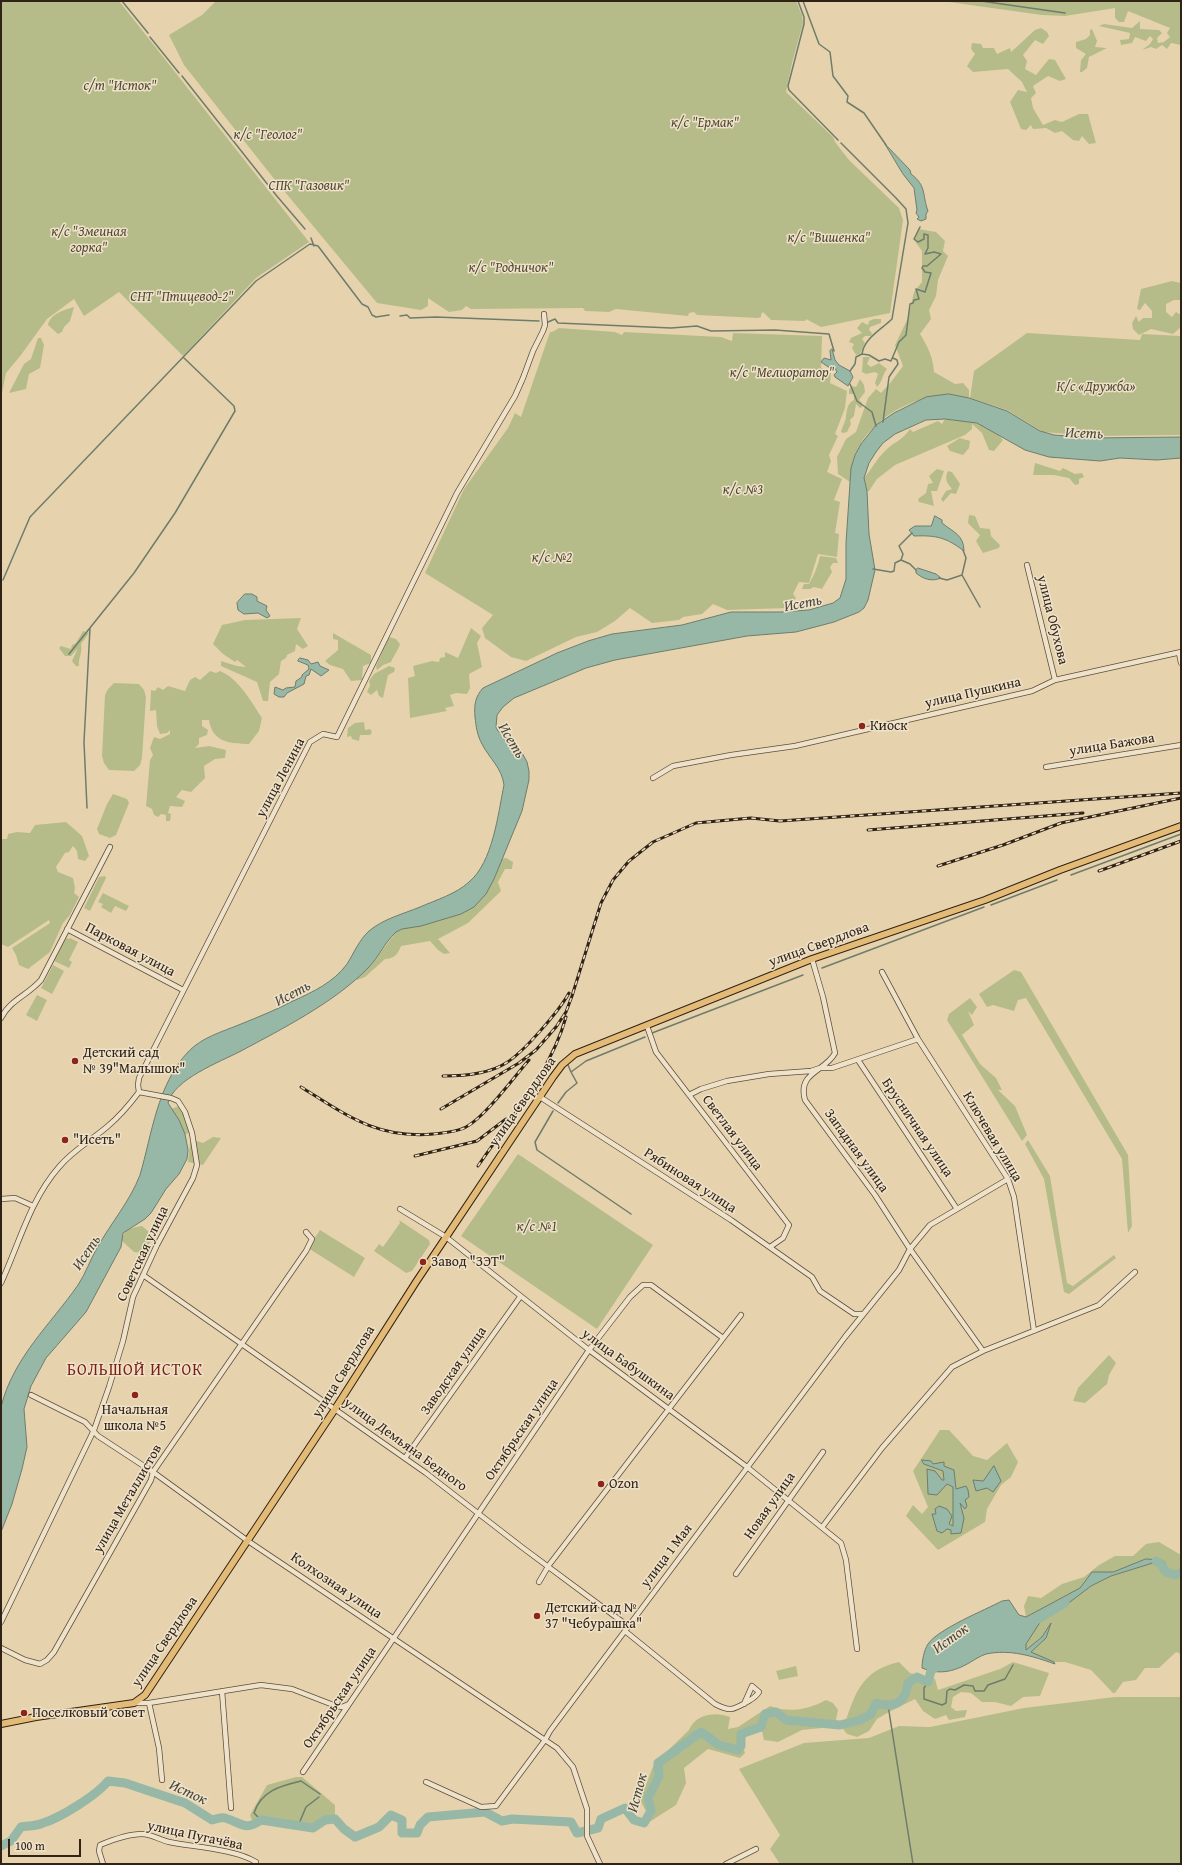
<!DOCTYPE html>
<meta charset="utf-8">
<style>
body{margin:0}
#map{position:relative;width:1182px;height:1865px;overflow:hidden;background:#e6d3ad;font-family:"Gentium Book Plus",serif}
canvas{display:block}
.frame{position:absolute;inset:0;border:2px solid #302215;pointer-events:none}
.scale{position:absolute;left:8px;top:1839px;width:73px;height:18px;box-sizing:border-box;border:2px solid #302215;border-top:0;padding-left:5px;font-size:12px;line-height:14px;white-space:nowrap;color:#302215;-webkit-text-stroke:3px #efe2ca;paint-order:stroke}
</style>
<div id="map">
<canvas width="1182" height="1865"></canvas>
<div class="frame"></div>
<div class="scale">100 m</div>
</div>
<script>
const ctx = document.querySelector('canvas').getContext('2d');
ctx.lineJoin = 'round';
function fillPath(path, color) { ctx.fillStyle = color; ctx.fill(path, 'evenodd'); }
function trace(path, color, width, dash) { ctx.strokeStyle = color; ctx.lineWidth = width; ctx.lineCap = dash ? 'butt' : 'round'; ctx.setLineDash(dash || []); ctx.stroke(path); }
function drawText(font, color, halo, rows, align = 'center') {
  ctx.font = font + ' "Gentium Book Plus",serif'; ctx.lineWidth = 3; ctx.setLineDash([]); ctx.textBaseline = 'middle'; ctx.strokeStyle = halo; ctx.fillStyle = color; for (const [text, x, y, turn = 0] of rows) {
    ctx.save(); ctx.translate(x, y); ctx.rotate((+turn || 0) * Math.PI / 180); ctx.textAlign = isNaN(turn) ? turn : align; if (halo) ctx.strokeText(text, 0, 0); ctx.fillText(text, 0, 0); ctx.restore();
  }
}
fillPath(new Path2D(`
 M1,1H119L309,242L256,278L183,356L119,292L84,316L74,299L47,319L21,355L6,373L1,398Z
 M216,1H796L802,15L803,23L792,63L786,92L833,137L835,142L849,160L899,208L903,220L890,313L821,327L806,319L805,321L771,320L763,312L761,314V317L758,318L697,315L694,312L689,313L688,316L616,309L609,312L585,311L583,308L471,309L466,306L462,310L449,312L428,298V306L421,310L377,303L275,180L184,65L169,35L202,15Z
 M942,1H1181V45L1171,43L1167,49L1162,45L1156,49L1151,47L1142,50L1150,44L1153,39L1150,36L1146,41L1135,37L1132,43L1121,45L1120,40L1129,39L1130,33L1099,26L1104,24L1132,28L1140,21V29L1159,30L1162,33L1157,38L1158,43L1164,42L1170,37L1167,33L1170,28L1128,11L1124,22H1119L1115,18V8L1065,16L1042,15Z
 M1041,28L1047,32L1049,36L1043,44L1035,40L1023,55L1027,61L1025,69L1036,75L1049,59L1055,60L1066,79L1060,81L1048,76L1033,86L1036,93L1031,98L1033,108L1043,125L1055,120L1062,122L1079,114H1088L1096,143L1089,144L1082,136L1079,141L1073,140L1062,131L1055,133L1046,128L1033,129L1031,125L1026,130L1021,129L1010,102L1018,90L1027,92L1022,82L1008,69L973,72L967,66L975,54L971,49L972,43L981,44L983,48H994L997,54L1010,48L1011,52L1035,30Z
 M1092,29L1097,41L1095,47L1107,48L1089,57L1087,68L1082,72H1080L1081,60L1086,54L1076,48V42L1086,39L1090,35V30Z
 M918,229L936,232L945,241L943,251L948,256L938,280L936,296L929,310L931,319L920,334C928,347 933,357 934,372L955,384L963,383L969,390V398C927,387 871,414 855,455C851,464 851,473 850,482L838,474L837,457L846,439L856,432L868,398L876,389L881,393L891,382L903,366L895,345L908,318L914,292L922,282V251L914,240Z
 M1172,281L1181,283V300H1174L1166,304V312L1172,317L1176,312L1181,315V327L1173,334L1151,329L1139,335L1133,329L1132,323L1136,316L1139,322L1143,318H1152V311L1145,303L1140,310L1137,309L1141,289Z
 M74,307L70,321L64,327L62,332L58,334L48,325C50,314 64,310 74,307Z
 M874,319H881V323L870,327L869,330L872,333L871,336H865L862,339L865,343L860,354L856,355L852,348L854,344L849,342L851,338L862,333L857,328L862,322L868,325L869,321Z
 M559,328L615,332L622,335L624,332L721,337L732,341L733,333L822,336L821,368L831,373L830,383L847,391L845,408L835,434L838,436L829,455L831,461L827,472L842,479L834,500L840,502L835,533L839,534L837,557L818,554L809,583L799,582L793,594L796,598L788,608L727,610L713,604L702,614L683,617L679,620L652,623L630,608L615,621L597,632L576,637L526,661L511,657L485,638L482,628L493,615L425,573L464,489L508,428L515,413L521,417L550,332H552Z
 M1027,333L1140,340L1142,334L1181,336V435L1093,436L1043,432L1007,410L970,398L974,371Z
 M38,338H41L44,345L40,368L29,374L26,389L9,393L24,364L31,359Z
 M863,357H870L867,364L871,367L879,363L887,369C882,375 883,381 877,387L875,383L878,374L875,372L866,374L862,372Z
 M860,379L864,385L865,392L859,400L862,403V407L860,408L856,404L854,416L850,420L851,424L847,432L843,433L841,432C842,427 846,421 846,416C847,409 847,404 854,400V394H849V390L852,386L856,387Z
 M945,419C965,420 989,422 1003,440L994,451L989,450L982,433L972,424V429L965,435L895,465L877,479L869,491H867L864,478C872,469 877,458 886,450C895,441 902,441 910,429L913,432L938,421L942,424Z
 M960,438L970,441L969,448L963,455L950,451L947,446Z
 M1035,463L1060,471L1063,468L1075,474L1082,473L1084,477L1079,479V484L1075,485L1069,478L1054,475H1033Z
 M937,469L944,471L937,491H931L934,506L919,502L918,499L926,493L928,484L933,483L929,476Z
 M948,471L952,472L960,484L956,494L951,493L943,502L941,499L946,491L952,489C947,483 944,479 948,471Z
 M969,515L975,516L980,528L990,529L991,536L1000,545L999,548L983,553L976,541L980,535L968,523Z
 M820,556L836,558L838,563H833L830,567L832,572L822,589L814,587L810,589H802L804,584H809C814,575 818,566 820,556Z
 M301,618L297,629L308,646L303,649L296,644L295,651L287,655L286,658L281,661L279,674L270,682L268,701H263L257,682L221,666V661L237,666L246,667L237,660L235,662L223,654L213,644L222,625L245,620Z
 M471,628L481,636L477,643L482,667L469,674L470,688L467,694L456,693L450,695L454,706L445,708L447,711L410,718L408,678L415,676L413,666L432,661L439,662L440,658L445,657V652L458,658Z
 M83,631L89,633L81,644C83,652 78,658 79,666H76L72,661L78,648L71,656H65L59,648L61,646L71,649L72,645L76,643Z
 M333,633L371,655V663L363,666L362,680L351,681L343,669L330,665L325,661L338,650V640L333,639Z
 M389,637L396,639L400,644C398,651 394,655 391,662L383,665L377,670L376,666Z
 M389,666L395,668L394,672L388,675L383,698L379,696L377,690L371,695L367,692L370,685L369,681L374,674Z
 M210,671L216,673L220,671C239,679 251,701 262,718L259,731L249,744C230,744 212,742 209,720H202V726L208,730L207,735L199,738V744L195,748L209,746L226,750L225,758L215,759L204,766L205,778L191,792L182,790L176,797L185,801L182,807L170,806L168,813L171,814L170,821H166V815L161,814L158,817L154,815L152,809L146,806L150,760L153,755L150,748L154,737L160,739L170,734V730L167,733L160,734L157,726L156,710L150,711L151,690L155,691L158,687L163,690L168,686L185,691L190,680L195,677L200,680Z
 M114,683L139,684L144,690L146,697L142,758L140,765L134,771L109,770L104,763L102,756L105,695L108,689Z
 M364,722L365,730L370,729L372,732L370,735H360L359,741L352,739L351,736L347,737L348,728L355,723Z
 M113,794L127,799L129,803L116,835L110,838L99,834L97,829L107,804Z
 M66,822L82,836L89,856L85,861L78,859L77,851L73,846L69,852L65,853L56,867L58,872L73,878L75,888L74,893L79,897L70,915L63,923L50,952L28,969L19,965L16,955L12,948L50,923L49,920L8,947L1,944V839H7L8,834L17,832L30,833L35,825Z
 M506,858L513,862L512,869H505L498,882L501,891L468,923L438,939L450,953L444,954L438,950L430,941L401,946C398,954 394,959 385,959L365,977L357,980L356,979L373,963L396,932L402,929L461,914L494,879L501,859Z
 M105,876L106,878L90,911L84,908L99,877Z
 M103,893L129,906L126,911L115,906L111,913L101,907L103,904L98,902Z
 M66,938L69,939L70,938L78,942L69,960L72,962L69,968L54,961Z
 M53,965L64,971L52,994L41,988Z
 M1014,970L1021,972L1128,1155L1132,1226L1128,1233L1122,1159L1026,998L1018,1000L1014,1011L993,1005L987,1007L979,994Z
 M37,995L47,1000L37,1021L26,1015Z
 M970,998L977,1007L972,1015L968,1011L974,1025L962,1035L980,1064L996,1078L1002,1090H998L1015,1106L1027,1135L1022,1141L947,1020L949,1014Z
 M179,1106L192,1128L190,1133L185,1134L179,1120L171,1109Z
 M213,1137L221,1138L203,1165L188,1162L190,1143L194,1140L203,1143Z
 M1028,1140L1050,1176L1067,1283L1073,1286L1114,1255L1116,1258L1069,1294L1064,1292L1044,1179L1025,1144Z
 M518,1154L653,1245L597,1329L461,1236Z
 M399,1220L429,1240L430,1244L412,1271L406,1273L374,1251L379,1244L383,1247L400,1223Z
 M142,1226L149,1232L151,1241L143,1253L134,1252L122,1241C123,1229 131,1228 142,1226Z
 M320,1230L365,1258L354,1277L308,1248Z
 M1109,1355L1116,1363L1109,1375L1107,1384L1085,1403L1073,1401L1078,1388Z
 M940,1430H949L973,1456L987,1460L1007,1443L1018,1462L1011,1477L1001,1485L987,1509L985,1522L938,1550L906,1516L913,1505L922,1514L928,1507L913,1471ZM922,1461H931L933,1464L954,1470L956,1490L964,1508L960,1502L951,1533V1530L947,1529L933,1514H936L953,1526V1487L947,1484L928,1494L944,1480L943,1471L924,1464ZM994,1467L993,1491L973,1480L983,1482Z
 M1159,1542L1181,1555V1654L1176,1652L1159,1668H1145L1136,1680L1123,1682L1115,1693H1113L1091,1670L1065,1662H1054L1030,1652L1046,1638L1050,1625L1042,1637L1026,1650V1644L1046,1613L1066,1605L1091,1586L1111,1576L1156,1562L1159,1565L1165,1562L1146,1559L1113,1572H1092L1080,1588L1026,1617L1024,1606L1028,1596L1041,1598L1062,1584L1084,1577L1099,1565L1115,1556H1133L1146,1544Z
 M899,1662L910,1673L935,1679L938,1690L1000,1669L1013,1662L1049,1673L1040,1696L1023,1697L1011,1706L995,1702H982L971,1693L961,1692L953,1697L951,1707L956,1711L967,1710L965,1717L949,1720L946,1715L935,1719L923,1711L915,1699L889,1712L877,1719L869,1731L857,1737L847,1734L843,1729C855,1694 860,1671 899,1662Z
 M796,1666L798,1676L779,1680L776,1671Z
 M1115,1697H1181V1864H780L770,1849L780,1835L739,1769L804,1743L869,1738L899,1726L930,1727L1024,1708Z
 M826,1700L833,1703L838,1710L835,1725L831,1727L802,1730L778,1742L764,1740L762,1731L745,1735L742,1744L745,1753L740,1758L708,1749L684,1768L686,1783L676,1805L643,1826L640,1824L646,1811L640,1800L654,1764L689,1730C695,1714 716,1711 730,1717L728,1729L738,1727L770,1706C789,1713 808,1710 826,1700Z
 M296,1777H302L335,1805V1819L325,1820L313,1828L261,1820L254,1826L250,1815L267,1785Z`), '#b6bc89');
const water = new Path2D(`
 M885,144L910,170L911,174C927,186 922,195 928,211L926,214V219L921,221L917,219L919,217L916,213L917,210L914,188L903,174Z
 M832,349L835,360L839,365L850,371L853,377L848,386L835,377L834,375L837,372L835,368H830L821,362L824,358L831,360L830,351Z
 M949,394L969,398L1007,411L1040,431L1054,435L1092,438L1181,437V458L1157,460L1120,458L1100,461L1049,457L1025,450L977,423L945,419L926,420L895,434L883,443L876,452L869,463L864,478L867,491L869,534L875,570L868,600L864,608L859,612L834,622L796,632L747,636L615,660L586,668L514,698L503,707L497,715L496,727L498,731L515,743L520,749L527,762L529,771V780L522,811L494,879L486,894L474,907L461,914L421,926L402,929L396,932C384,943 378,959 366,970C333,1003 282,1029 241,1051C220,1062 174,1079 168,1103L179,1120L185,1134L188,1150L187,1159L179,1174L166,1189L151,1213L145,1219L123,1233L121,1247L86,1312L46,1358L31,1386L24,1409L27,1447L22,1469L12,1504L1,1532V1407C13,1358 50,1325 78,1285C86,1273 90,1260 97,1248C111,1223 130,1201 140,1175C152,1134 157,1085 188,1052C202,1037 222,1032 241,1024C258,1017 276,1010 293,1001C313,992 334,982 347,964C354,953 359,940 369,931C383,919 403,914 420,907C436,900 456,894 469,882C493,862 498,814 504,785C502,768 489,758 482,744C477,735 476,726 475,717C474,705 475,697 483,688L557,653L588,641L612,634L682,625L731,612H780L809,610L833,603L840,598L846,579V543L851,468L855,455L861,444L876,425L894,413L926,397Z
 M935,516L942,520V523C953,532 964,535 964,551C947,538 937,535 914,536L909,530L915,526H931Z
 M918,568L936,574L941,578C932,582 923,579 916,573V570Z
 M245,594H252L257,597V601L267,606L266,610L270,616L267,618L258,613L244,614L238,610L237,603Z
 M300,658L308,660L311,664L318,662L320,666L329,670L321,676L311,669L309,675L306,676L304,684L287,693L284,697H279L274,694L275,687L283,690L286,688L295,687L296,681L302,677V675L309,669L308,665L298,661Z
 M922,1460L931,1461L933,1464L944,1462V1466L954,1470L956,1489L966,1486L968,1490L969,1497L965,1500L967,1506L965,1509L960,1503L964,1518L961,1533L951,1534V1530L947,1529L942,1533L937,1531L932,1514H936L935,1509L939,1506L947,1509L952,1516L949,1524L953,1526V1487L947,1484L937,1495L928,1494L927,1469L935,1471L942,1480H944L943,1471L924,1464Z
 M994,1466L1001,1481L993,1492L987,1488L976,1491L973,1480L983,1481Z
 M1146,1559L1161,1560L1165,1562L1163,1569L1156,1562L1111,1576L1091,1586L1066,1605L1046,1613L1026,1644V1650L1042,1637L1051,1623L1046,1638L1031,1652L1054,1662L1055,1664C1032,1656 1010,1649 986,1654C980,1656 974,1660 969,1663C953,1672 939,1675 922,1668C922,1661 924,1650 928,1644C938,1629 985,1610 1002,1601L1009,1600L1019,1615L1026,1617L1080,1588L1092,1572H1113Z`);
fillPath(water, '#97b8a6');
trace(water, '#6e7c6c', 1);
trace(new Path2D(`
 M122,1L148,33
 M798,1L804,17V24L788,86L789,90L838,140
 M803,1L819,44L830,52L833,76L848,96L847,102L864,113L886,145
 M981,1L1065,13
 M150,37L179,73
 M182,76L276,195L305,229
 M841,143L896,198L906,209L908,223L892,319C882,329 864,338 862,354L856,357L855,364L850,371
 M311,238L314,246
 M400,316L407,315L410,318L436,317L539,321
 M548,322L555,319L558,323L671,328L697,326L711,331L775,330L829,334L834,351
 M862,354L869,355L879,361L885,359L891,361L899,342L906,335L910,304L913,303L914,300L919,299L916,289L925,292L931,273L925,272L922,268L923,266H927L941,254L934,252L925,254L928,248V235L924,234V239L918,242L914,239L920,227
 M850,384L857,401L872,412L876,426
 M883,422L889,377L898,364L897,360L893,358
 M963,550L966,558L962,575L980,607
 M901,560L903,554L899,546L912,533
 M873,569L891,572L894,571L895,563L901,560L910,564L916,570
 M939,578L947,580L962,575
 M3,580L30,517L256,281L310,244L318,246L362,304L368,307L372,315L376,317L389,315
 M69,654L134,573L175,513L235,411L234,406L184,358
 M87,808L84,742L90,628
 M1071,875L1181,834
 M991,905L1057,880
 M822,968L984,907
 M652,1033L803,975
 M568,1065L571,1072L586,1061L645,1037
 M558,1103L566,1092L577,1083L571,1072
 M553,1111L535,1142L537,1150L631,1214
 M928,1682L924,1688V1699L942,1705L946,1703L947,1691L950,1689L955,1690L964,1685L973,1686L975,1691H984L988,1685L1005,1679L1013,1665
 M888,1705L913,1864
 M261,1820L254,1813C261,1791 280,1786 301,1781L320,1794
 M298,1826L306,1807L319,1797`), '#6e7c6c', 1.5);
trace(new Path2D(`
 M1156,1561L1161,1564L1166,1572L1176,1575L1181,1572
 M1033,1622L1065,1603
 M1,1846L11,1841L21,1827C28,1826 36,1826 43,1823C60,1818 97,1795 108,1781L125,1783L185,1803L212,1820C216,1819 221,1817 225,1818C240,1822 245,1832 261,1820L313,1828L325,1820L335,1819L344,1829L355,1837L379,1827L391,1815L402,1820V1833H417L420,1825L428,1817L485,1812L502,1821L512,1819L571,1822L577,1833L598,1828L601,1819L625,1808L634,1820L644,1823L651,1811L648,1798L659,1776L658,1763L701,1732L719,1745L738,1750L741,1746V1734L761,1727L765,1714L776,1712L786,1720L840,1725L860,1720L871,1714L876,1703C894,1709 906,1702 908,1683L917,1677L928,1682L931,1671L940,1663`), '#97b8a6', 9);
const minor = new Path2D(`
 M1027,565L1055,680
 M1179,653L1181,663
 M1046,767L1181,745
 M653,778L673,766L731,755L795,746L1032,691L1055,680L1181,652
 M67,929L183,990
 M812,959L823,997L835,1053C825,1072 797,1072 805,1100L875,1195L910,1249L983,1351
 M882,972L918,1039L1008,1179L1014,1197L1034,1331
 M1,1018C11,999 27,996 41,980L110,847
 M647,1026L656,1052L789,1225L783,1238L770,1247
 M858,1060L957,1209
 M139,1092L138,1085L139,1078L310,742L323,734L337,737L457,493L515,396L523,378L533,351L543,331L545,325L544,314
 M689,1095L701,1089L727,1081L769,1074L811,1071L820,1068H832L918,1039
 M540,1097L731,1220L812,1277L820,1291L854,1314H863
 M1,1199L15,1198L33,1206
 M400,1209L446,1237L589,1350L747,1467L841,1543L846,1560L857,1649
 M143,1275L426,1473L523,1548L628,1626
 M1,1283C19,1244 30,1200 59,1167C73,1150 92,1140 108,1126C120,1116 130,1104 139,1092L171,1098L178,1101L185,1112L192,1133L197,1165L193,1178L157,1245L133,1297L123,1341L109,1387L94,1430L1,1622
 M31,1395L85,1422L98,1436L153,1472L248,1541L557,1748L573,1767L587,1809V1836L600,1864
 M405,1458L520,1297
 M823,1526L882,1448L952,1367L983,1351L1099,1305L1135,1272
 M736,1574L823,1452
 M539,1582L549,1565L741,1315
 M625,1631L715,1704C730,1712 733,1710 747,1702C752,1699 756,1697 759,1692L752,1686L744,1704
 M1,1648L25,1660L40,1664L47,1660L54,1652L151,1480L153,1472L306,1251L312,1239L306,1232
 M222,1691L231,1808
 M134,1703H149L261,1685L292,1689L336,1706L342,1707L349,1704
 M149,1703L159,1748L162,1780
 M303,1772L589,1350L630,1297L643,1285H651L723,1338
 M426,1782L481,1807L496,1806L545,1740L550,1731L845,1337L899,1270L910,1249L930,1225L1008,1179
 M103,1864L99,1851L100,1845C112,1840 129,1834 142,1834C151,1834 160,1840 169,1842C193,1847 235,1849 256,1862V1864
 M726,1864L756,1849`);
const major = new Path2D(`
 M1,1724L36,1717L134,1703L145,1695L335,1409L416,1282L553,1077L562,1065L575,1054L812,959L985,900L1060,870L1181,826`);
trace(minor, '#5e4e3b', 6);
trace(major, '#302215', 8);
trace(minor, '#efe2ca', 4.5);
trace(major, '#e3ba76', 6);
const rail = new Path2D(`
 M868,830L1083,813
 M938,866L1003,845L1061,823L1181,798
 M1099,871L1181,841
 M443,1076C463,1076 489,1074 506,1063C524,1052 559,1011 569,993
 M301,1087C346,1115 377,1139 433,1134C444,1133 457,1132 466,1127C485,1117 514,1077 529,1060
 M441,1109L519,1063L536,1050L556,1027L566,1012L572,996L601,903L613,880L629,861L653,842L696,823L751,818L780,821L1181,793
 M415,1156L477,1141L506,1119
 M478,1166C509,1120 551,1071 566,1017`);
trace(rail, '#302215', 3);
trace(rail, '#efe2ca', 1.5, [4.5]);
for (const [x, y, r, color] of [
 [862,726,4,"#8f2418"],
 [75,1061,4,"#8f2418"],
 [65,1140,4,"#8f2418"],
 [423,1262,4,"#8f2418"],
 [135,1395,4,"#8f2418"],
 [601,1484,4,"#8f2418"],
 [537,1616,4,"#8f2418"],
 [24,1713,4,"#8f2418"]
]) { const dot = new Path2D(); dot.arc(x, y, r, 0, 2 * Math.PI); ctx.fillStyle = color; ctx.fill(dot); trace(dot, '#efe2ca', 1.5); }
drawText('italic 14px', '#524832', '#efe2ca', [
 ["с/т \"Исток\"",120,86],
 ["к/с \"Ермак\"",705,123],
 ["к/с \"Геолог\"",268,135],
 ["СПК \"Газовик\"",309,186],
 ["к/с \"Змеиная",89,232],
 ["горка\"",89,248],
 ["к/с \"Вишенка\"",829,238],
 ["к/с \"Родничок\"",511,268],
 ["СНТ \"Птицевод-2\"",182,297],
 ["к/с \"Мелиоратор\"",782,373],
 ["К/с «Дружба»",1096,387],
 ["к/с №3",743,490],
 ["к/с №2",552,558],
 ["к/с №1",537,1227]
]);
drawText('14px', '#302215', '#efe2ca', [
 ["улица Обухова",1052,620,76],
 ["улица Пушкина",973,693,-13],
 ["улица Бажова",1112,745,-9],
 ["улица Ленина",281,778,-62],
 ["улица Свердлова",819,945,-20],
 ["Парковая улица",130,950,28],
 ["улица Свердлова",523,1102,-55],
 ["Брусничная улица",917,1128,56],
 ["Светлая улица",732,1133,53],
 ["Ключевая улица",992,1137,59],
 ["Западная улица",856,1151,54],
 ["Рябиновая улица",690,1181,33],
 ["Советская улица",143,1254,-65],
 ["улица Бабушкина",628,1365,36],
 ["Заводская улица",454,1371,-55],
 ["улица Свердлова",344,1372,-58],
 ["Октябрьская улица",522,1430,-56],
 ["улица Демьяна Бедного",405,1445,36],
 ["улица Металлистов",128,1499,-60],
 ["Новая улица",770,1506,-55],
 ["улица 1 Мая",667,1556,-53],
 ["Колхозная улица",336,1586,34],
 ["улица Свердлова",165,1642,-56],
 ["Октябрьская улица",340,1698,-56],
 ["улица Пугачёва",195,1836,12]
]);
drawText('14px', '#302215', '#efe2ca', [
 ["Киоск",870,726],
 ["Детский сад",83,1053],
 ["№ 39\"Малышок\"",83,1069],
 ["\"Исеть\"",73,1140],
 ["Завод \"ЗЭТ\"",431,1262],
 ["Начальная",135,1410,"center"],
 ["школа №5",135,1426,"center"],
 ["Ozon",609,1484],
 ["Детский сад №",545,1608],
 ["37 \"Чебурашка\"",545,1624],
 ["Поселковый совет",32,1713]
], 'left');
drawText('italic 15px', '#4a4839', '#efe2ca', [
 ["Исеть",1084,434,2],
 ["Исеть",803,604,-11],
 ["Исеть",511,741,59],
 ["Исеть",293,994,-28],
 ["Исеть",87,1253,-56],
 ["Исток",951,1639,-36],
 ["Исток",188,1793,25],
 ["Исток",638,1793,-75]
]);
ctx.letterSpacing = '1px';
drawText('16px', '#7a1f14', '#efe2ca', [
 ["БОЛЬШОЙ ИСТОК",135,1371]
]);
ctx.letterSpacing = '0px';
</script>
